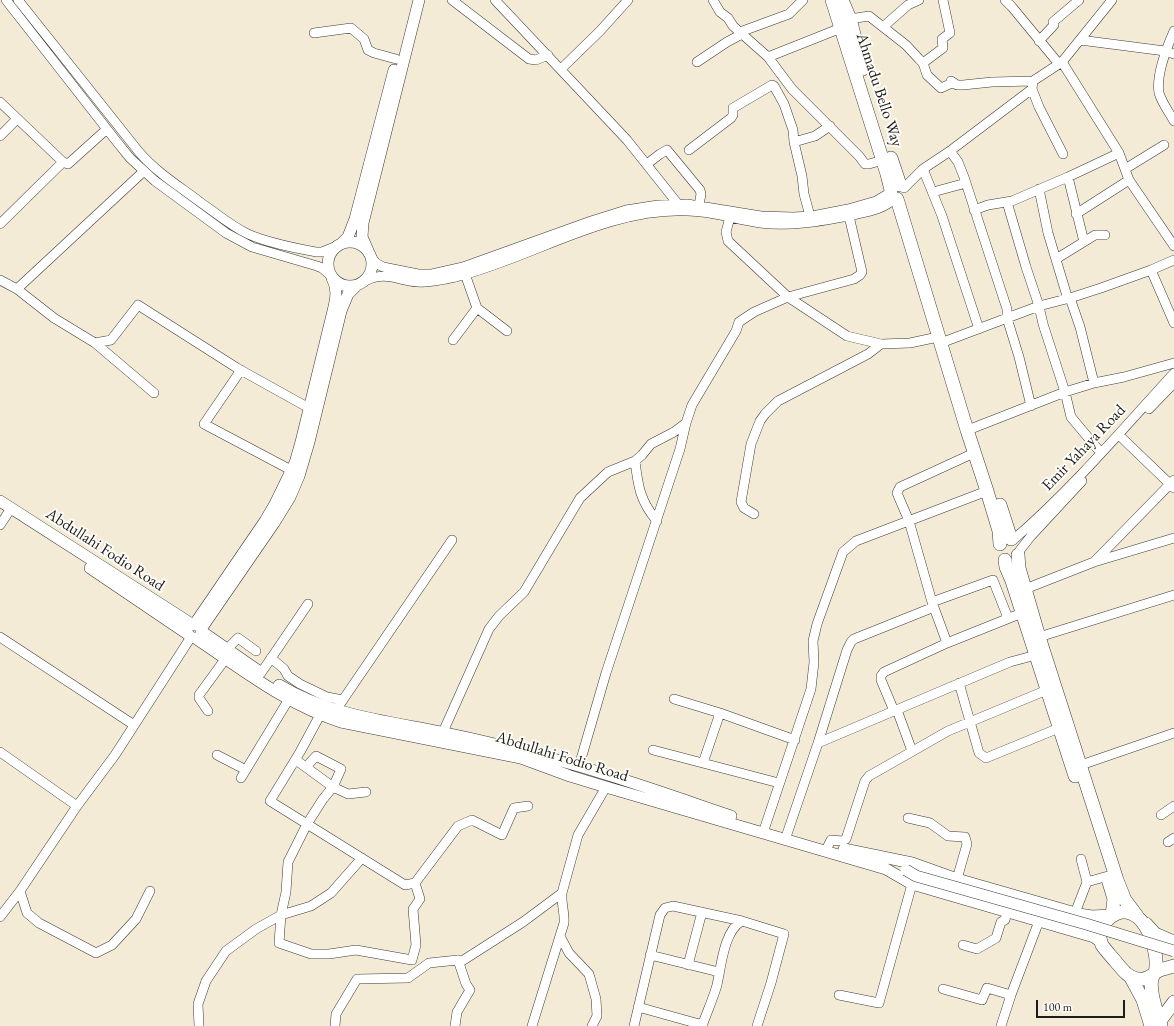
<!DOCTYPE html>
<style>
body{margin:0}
#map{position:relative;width:1174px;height:1026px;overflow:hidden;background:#f3ebd5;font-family:"EB Garamond",serif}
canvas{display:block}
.scale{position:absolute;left:1036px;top:1000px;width:89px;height:18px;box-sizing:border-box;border:2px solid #1c1c1c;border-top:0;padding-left:5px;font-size:12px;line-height:14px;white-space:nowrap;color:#1c1c1c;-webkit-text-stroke:3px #fdfcf7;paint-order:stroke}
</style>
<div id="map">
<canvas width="1174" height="1026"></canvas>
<div class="scale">100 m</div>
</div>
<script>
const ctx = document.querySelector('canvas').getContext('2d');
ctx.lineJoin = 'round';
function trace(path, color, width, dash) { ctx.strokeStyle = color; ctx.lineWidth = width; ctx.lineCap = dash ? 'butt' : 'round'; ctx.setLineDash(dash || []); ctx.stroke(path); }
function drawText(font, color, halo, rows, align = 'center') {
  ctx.font = font + ' "EB Garamond",serif'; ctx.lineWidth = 4; ctx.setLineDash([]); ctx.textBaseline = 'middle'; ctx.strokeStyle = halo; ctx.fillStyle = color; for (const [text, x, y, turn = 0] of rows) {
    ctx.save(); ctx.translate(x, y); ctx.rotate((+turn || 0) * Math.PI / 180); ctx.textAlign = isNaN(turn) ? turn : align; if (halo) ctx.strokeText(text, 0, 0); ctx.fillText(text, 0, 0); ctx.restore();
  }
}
const minor = new Path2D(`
 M6,0L117,142L130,158L155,181L226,233L252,247L317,266L322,268L329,274
 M18,0L139,152C156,172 179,186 200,202C216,213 231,226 248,234C268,243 295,248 316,252H322L337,246
 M452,0L529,59L536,60L548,55
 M495,0L627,140L678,204
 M713,0L720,12L728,18L733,26L768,57L792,89L859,156L865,164H869L883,160
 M1005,0L1012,7L1059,64
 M850,19L869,16L906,45L919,59L923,63L927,75L941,88L952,83L951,81L957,85H963L992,82L1033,81
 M883,27L908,5L919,0
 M1174,31C1167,47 1156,76 1159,93C1162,103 1169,112 1174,121
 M740,32L789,14L803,0
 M314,33L351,28L364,39L368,50L374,53L396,59
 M1080,40L1165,51L1174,54
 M1039,41L1054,25L1053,22L1079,0
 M768,57L841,28
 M697,62L727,42L742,34
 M1062,62L1119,153L1129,180L1174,246
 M923,63L943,48L942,39L950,33L943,0
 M561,69L600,31L628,0
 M1032,89L1039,107L1063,154
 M0,102L63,162L68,164L107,129
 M0,136L17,119
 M794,142L815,136L830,126
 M689,150L731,118L733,115V108L772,85L774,86L784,104L793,130L794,142L802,176L804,194L810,216
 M950,151L958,162L964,177L1007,309V318L1019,357L1031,406
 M647,164L660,154L667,150L700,190L701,194L699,205
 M923,169L942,216L979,329
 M1125,169L1164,145
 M1068,177L1084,242
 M904,188L923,169L950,151L1032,89L1033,81L1062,62L1112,0
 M1039,189L1048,233L1067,296L1070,298L1080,327L1094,383
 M933,192L966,183
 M1007,202L1026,267L1039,306L1043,324L1065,392L1071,417L1101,453
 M974,210L988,205L1012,201L1068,177L1119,153
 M1076,214L1129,180
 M730,217L726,232L728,241L788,297L847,336L881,344L910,343L938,337
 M0,224L63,162
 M371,257L376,263L383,267L418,274H432L463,267L591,221L626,210L658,205L687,204L761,216L793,217L812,216L848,209L876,201L891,192
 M1056,259L1095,235H1105
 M1151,270L1174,323
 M0,280L17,289L54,318L95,343L111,340L138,305L237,368L309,408
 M365,281C387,271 395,280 418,282C431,283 443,280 456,277C534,257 606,208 688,211C712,211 736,220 760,223C791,227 822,221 853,215C866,212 886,209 894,198
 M17,289L144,171
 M477,308L507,331
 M453,340L477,308L465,274
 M946,341L1039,306L1070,298L1101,288L1151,270L1174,260
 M95,343L154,393
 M241,370L204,424L291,470
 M1149,409L1174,383
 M973,428L1065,392L1094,383L1124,377L1174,363
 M1122,438L1174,488
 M635,461C638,486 640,501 657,521
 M754,514L744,508L741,502L751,444L760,421L765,414L778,401L868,354L881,344
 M0,525L8,513
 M1013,540C1071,490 1122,430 1174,373
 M1020,550L1031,536L1082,481
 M1094,562L1174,480
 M1025,589L1094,562L1174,538
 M932,602L993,580L1008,618
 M0,637L134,725
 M1039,637L1174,595
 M947,643L932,602L909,521L897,493L900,487L974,453
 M227,649L238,638L256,651
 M271,658L284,669L288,676L300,684L327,697L343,700
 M261,673L308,604
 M959,683L979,753L986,758L1059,728
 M674,699L720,713L795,740
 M336,710L452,540
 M897,710L912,751
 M208,711L199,698V695L226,658
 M894,711L881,680V676L884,672L947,643L1022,613
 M320,715L300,752L270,801L405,885L415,883L458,826L472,820L502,835L514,808L528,806
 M443,732L489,629L499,616L524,592L580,498L608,472L635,461L642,455L651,444L674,432L686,423
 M818,743L991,670L1010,662L1036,655
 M653,750L779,783
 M0,752L77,806
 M217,755L246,770
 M296,760L333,787L323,799L307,824L288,862L286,892L281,915L279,943L311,954H329L356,950L412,960L416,945L413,909L420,899L415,883
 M703,763L720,713
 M1081,765L1174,733
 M579,766L606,673L680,449L686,423L692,405L736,331L739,322L754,312L788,297L854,279L860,275L862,272L849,216
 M306,767L316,756L341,769L333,787L348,794L366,792
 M241,778L289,699
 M1161,815L1174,806
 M908,818L930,823L948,836L965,837L967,844L957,879
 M765,827L811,689L814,662L813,641L817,624L843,552L856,541L987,491
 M787,834L818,743L847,650L851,642L854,639L934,607
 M1168,842L1174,838
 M828,846L831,840L843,841L846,839L865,781L869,776L948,731L1047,690
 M1087,882L1108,876
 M20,891L27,913L39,923L96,953L112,945L136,919L150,891
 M1075,913L1087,882L1081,859
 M0,917L20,891L77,806L115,755L191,637
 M560,936L569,953L589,974L596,999L597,1016L592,1026
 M963,945L977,949L996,938L1001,922L1005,920L1007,912
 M650,955L719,972
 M688,965L702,912
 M943,989L982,1000L987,988L1011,995
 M839,995L879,1003L912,884
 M638,1007L703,1025
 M199,1026L198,1004L206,981L226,951L256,929L281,915L311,906L331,893L362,858
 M335,1026L336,1014L357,979L408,978L429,963L458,960L462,961L523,922L562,893
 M455,1026L457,1012L470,990L466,984L458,960
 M532,1026L564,923C565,913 561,904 562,893L578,835L606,787
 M634,1026L660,915L665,908L673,906L742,921L784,934L771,983L757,1026
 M702,1026C707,1012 713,999 717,985C721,967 724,930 742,921
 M1001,1026L1011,995L1039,921`);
const major = new Path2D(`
 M328 264a22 22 0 1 1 44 0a22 22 0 1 1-44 0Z
 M341,244L348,237L355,219L394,70
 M369,253L362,237L363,223L419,0
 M0,501L193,625
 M90,568L189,635
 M194,625L265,521L275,504L295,463L301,442L333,311C336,299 338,289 332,278
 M201,629L274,523L290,497L299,476L309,442L341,311L348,294L356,286
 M201,631L260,672
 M195,638C242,669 287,705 341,722L521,758L570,776L606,787L886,869L912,884L1094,937L1101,942
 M279,685C322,711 371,719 420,728C451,734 483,741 514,749C588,766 660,792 731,816
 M844,849L912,863L957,879L1079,914L1092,916L1112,915`);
const highway = new Path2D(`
 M832,0L887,174L891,190
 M842,0L850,19L863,69
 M891,158L900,185
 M897,199L967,430L987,491L999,531L1000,544
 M1000,505L1011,539
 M1018,555L1019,568L1039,637L1117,880L1125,900L1137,916
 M1005,560L1006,567L1012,581L1075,776
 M1108,879L1114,899L1112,915
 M1122,912C1147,910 1160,954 1155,973C1150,977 1144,980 1138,979C1128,978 1122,969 1116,962C1112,957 1106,951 1102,945C1095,930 1108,915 1122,912Z
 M1146,924L1155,934L1174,942
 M1130,976L1143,1000L1151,1026
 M1160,1021L1174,1002
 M1161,1026C1158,1014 1144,982 1156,972C1161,969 1168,968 1174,966`);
trace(minor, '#3c3b38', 10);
trace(major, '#3c3b38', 12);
trace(highway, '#3c3b38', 14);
trace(minor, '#fff', 9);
trace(major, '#fff', 11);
trace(highway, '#fff', 13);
const majorBridge = new Path2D(`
 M906,870L916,876L1086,924L1174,951`);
trace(majorBridge, '#3c3b38', 12, []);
trace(majorBridge, '#fff', 11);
drawText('16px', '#1c1c1c', '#fdfcf7', [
 ["Ahmadu Bello Way",879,90,72],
 ["Emir Yahaya Road",1084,448,-46],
 ["Abdullahi Fodio Road",105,550,33],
 ["Abdullahi Fodio Road",562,757,17]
]);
</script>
